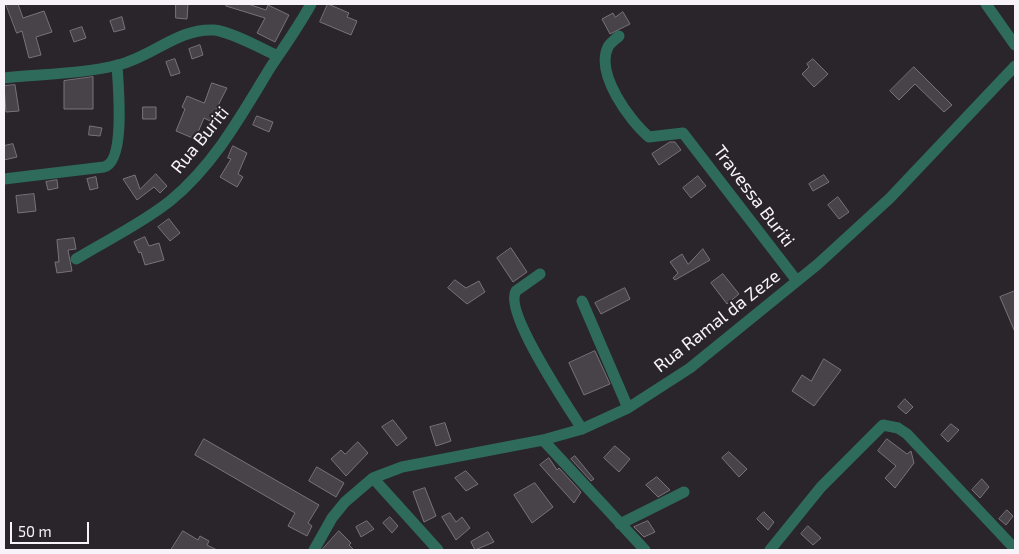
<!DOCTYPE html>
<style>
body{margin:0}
#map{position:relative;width:1019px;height:554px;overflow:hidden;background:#2a242b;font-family:"Exo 2",sans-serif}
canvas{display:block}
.frame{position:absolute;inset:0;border:5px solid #f7f3f8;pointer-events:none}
.scale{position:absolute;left:10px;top:522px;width:79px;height:22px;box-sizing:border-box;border:2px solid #f7f3f8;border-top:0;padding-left:6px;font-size:15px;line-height:18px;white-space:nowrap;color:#f7f3f8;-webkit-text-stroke:4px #2a242b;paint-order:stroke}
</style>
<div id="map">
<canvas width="1019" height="554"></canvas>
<div class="frame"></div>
<div class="scale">50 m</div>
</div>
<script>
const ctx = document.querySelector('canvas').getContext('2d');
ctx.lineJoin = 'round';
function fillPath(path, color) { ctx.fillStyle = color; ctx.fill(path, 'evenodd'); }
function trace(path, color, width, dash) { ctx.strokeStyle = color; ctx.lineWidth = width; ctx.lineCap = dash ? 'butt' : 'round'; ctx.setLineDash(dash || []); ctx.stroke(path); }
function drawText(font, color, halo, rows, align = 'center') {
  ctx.font = font + ' "Exo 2",sans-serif'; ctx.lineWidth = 4; ctx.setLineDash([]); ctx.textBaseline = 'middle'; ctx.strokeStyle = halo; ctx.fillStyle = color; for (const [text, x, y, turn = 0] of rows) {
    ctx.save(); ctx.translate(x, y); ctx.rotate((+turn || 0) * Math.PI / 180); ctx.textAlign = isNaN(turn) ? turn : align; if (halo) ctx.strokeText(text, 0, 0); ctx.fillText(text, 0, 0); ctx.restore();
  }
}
const building = new Path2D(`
 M6,4H18L23,18L44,11L52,32L36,37L41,55L29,58L22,31L17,33Z
 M176,4H188L187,19L176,18Z
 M227,4H248L266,10L268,5L289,15L275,42L257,33L265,18L226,6Z
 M328,4L349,13L347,17L357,21L351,35L320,22Z
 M623,12L630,24L610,34L602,19L613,13L615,17Z
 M122,17L125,29L114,32L110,21Z
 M82,27L86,38L74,42L70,31Z
 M200,45L203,55L192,59L189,49Z
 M175,59L180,73L171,76L166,62Z
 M813,59L828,74L814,87L802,74L809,67L807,64Z
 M914,67L952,105L944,112L915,84L899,100L890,91Z
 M93,77V109H64V81Z
 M212,83L227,88L210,121L204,118L195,139L176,131L185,109L182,107L187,96L204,103Z
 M15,85L19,111L6,112L4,86Z
 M143,107H156V119H143Z
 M257,116L273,122L269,132L253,125Z
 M90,126L102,128L100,136L89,135Z
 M670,142H675L681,150L659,165L652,154Z
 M13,144L17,157L4,160V146Z
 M233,146L247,153L238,174L243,177L237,187L220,177L231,159L228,158Z
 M156,174L167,186L160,193L154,187L137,200L123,179L135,175L140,189Z
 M824,175L829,182L813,191L809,184Z
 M698,176L706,186L691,198L683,188Z
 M96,177L98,188L90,190L87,179Z
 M57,180L58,188L48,190L46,182Z
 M34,194L36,211L18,213L16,196Z
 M838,197L849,212L839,219L828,205Z
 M169,219L180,233L170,241L158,227Z
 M145,237L149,246L159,243L164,260L145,265L141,252L139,253L134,242Z
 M74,238L76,249L68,250L72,271L57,273L55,262H59L57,240Z
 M511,248L527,272L513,282L497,258Z
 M703,249L710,260L675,280L673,278L678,273L670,262L682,254L688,264Z
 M723,274L739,294L727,304L711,283Z
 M455,280L466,288L479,281L485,292L467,304L448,288Z
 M625,288L630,299L601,314L595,303Z
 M1015,291V332L1000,297Z
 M595,351L610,384L584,395L569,363Z
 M824,359L841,370L814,406L792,391L802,375L811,381Z
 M905,399L913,407L906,414L898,407Z
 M393,420L407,438L397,446L382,427Z
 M445,423L451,441L436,446L430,427Z
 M951,424L959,430L948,442L941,435Z
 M204,439L319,505L308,523L312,526L307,536L288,526L295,513L195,455Z
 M887,439L907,454L911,451L914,463L895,488L885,478L896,466L878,451Z
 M358,442L368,453L346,476L331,459L341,450L345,454Z
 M615,446L630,459L619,472L604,458Z
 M729,452L747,469L739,477L722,458Z
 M575,456L594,479L591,481L571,459Z
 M549,458L557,470L559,468L581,492L574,503L540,465Z
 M317,467L344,483L336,497L309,481Z
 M466,471L478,484L466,491L455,478Z
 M657,477L670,490L658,497L646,485Z
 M982,479L989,487L980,498L972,490Z
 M535,483L553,507L532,523L514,495Z
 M425,488L436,516L424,522L413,492Z
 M1007,510L1013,516L1006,525L999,519Z
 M764,512L774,522L768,530L757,519Z
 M450,513L456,522L462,517L470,528L456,540L442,517Z
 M390,517L398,526L392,533L383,523Z
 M367,521L374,529L361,537L356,527Z
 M648,521L655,532L644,537L634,527Z
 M808,526L821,538L813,545L801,534Z
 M183,531L198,540L200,536L209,541L207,545L217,550H171Z
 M339,531L351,543L349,545L354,550H322Z
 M488,532L494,542L475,550L471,542Z`);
fillPath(building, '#484249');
trace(building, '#78727a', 1);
trace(new Path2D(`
 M986,4L1015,45
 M619,36C616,39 610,43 608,47C595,74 630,121 649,137L683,133L797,281
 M4,78C41,74 82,74 118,65C152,57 178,28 214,30C232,32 260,48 278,56
 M4,179L104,167C126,162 118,84 117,65
 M76,259C107,240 141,224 170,201C214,165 241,116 270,68C284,47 299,26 311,4
 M540,274L516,291C503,311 569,408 582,429
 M582,301L628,408
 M543,440L645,550
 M373,478L438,550
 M620,524L684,492
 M314,550L332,518L345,502L373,478L402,467L543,440L582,429L628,408L690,368L818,264L890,198L1015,66
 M770,550L821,487L883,425L898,428L907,434L1015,549`), '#2e6b5b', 11);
drawText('18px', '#f7f3f8', '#2a242b', [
 ["Rua Buriti",200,140,-51],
 ["Travessa Buriti",754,196,53],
 ["Rua Ramal da Zeze",717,321,-38]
]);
</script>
